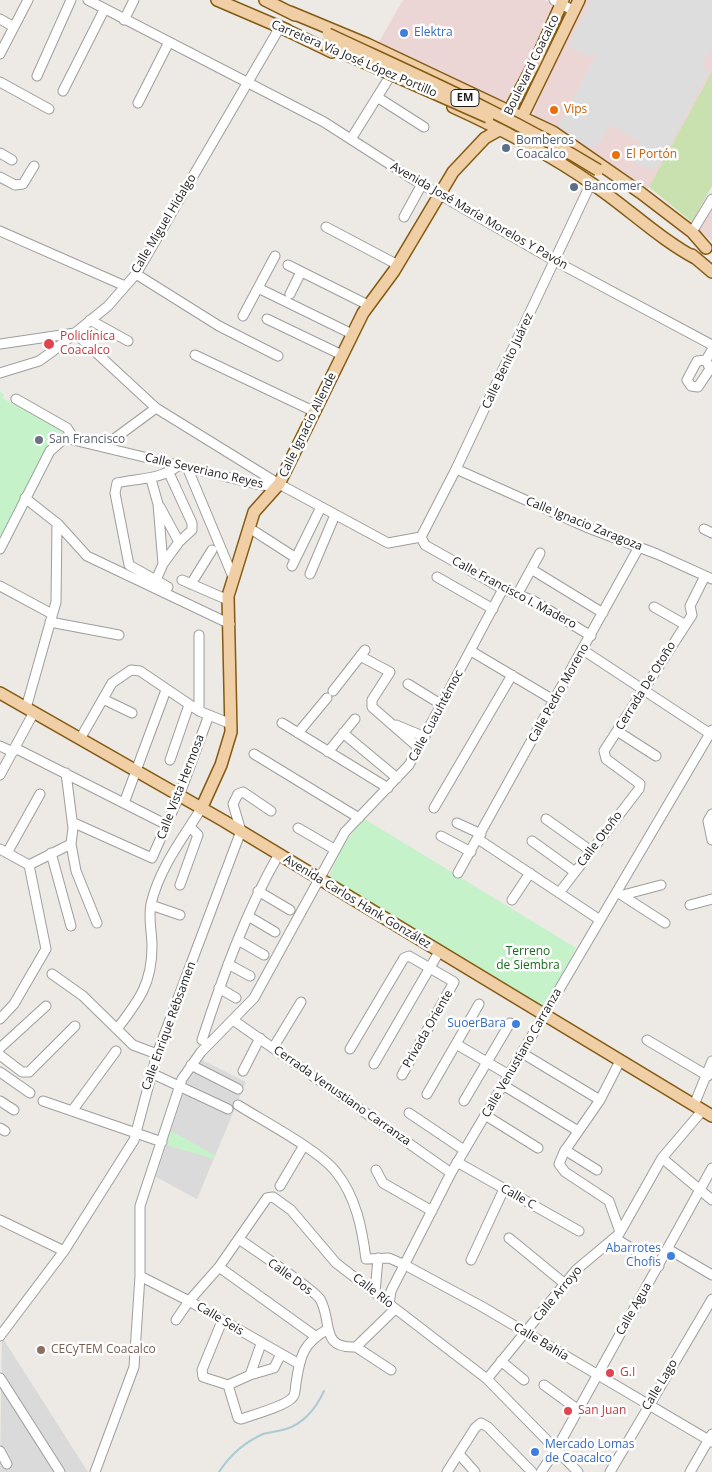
<!DOCTYPE html>
<meta charset="utf-8">
<style>
body{margin:0}
canvas{display:block;background:#ede9e4}
</style>
<canvas width="712" height="1472"></canvas>
<script>
const ctx = document.querySelector('canvas').getContext('2d');
ctx.lineJoin = 'round';
function fillPath(path, color) { ctx.fillStyle = color; ctx.fill(path, 'evenodd'); }
function trace(path, color, width, dash) { ctx.strokeStyle = color; ctx.lineWidth = width; ctx.lineCap = dash ? 'butt' : 'round'; ctx.setLineDash(dash || []); ctx.stroke(path); }
function drawText(font, color, halo, rows, align = 'center') {
  ctx.font = font + ' "Open Sans",sans-serif'; ctx.lineWidth = 5; ctx.setLineDash([]); ctx.textBaseline = 'middle'; ctx.strokeStyle = halo; ctx.fillStyle = color; for (const [text, x, y, turn = 0] of rows) {
    ctx.save(); ctx.translate(x, y); ctx.rotate((+turn || 0) * Math.PI / 180); ctx.textAlign = isNaN(turn) ? turn : align; if (halo) ctx.strokeText(text, 0, 0); ctx.fillText(text, 0, 0); ctx.restore();
  }
}
fillPath(new Path2D(`
 M202,1060L246,1082L197,1199L156,1177L187,1082Z
 M2,1337L88,1472H0Z`), '#dbdada');
fillPath(new Path2D(`
 M403,0H544L554,5L519,86L509,99L503,102L493,99L379,42Z
 M583,0H712V71L648,189L593,152L534,117V110Z
 M712,206V241L698,231Z`), '#ecd5d5');
fillPath(new Path2D(`
 M712,71V186L692,222L649,187Z`), '#c9e1af');
fillPath(new Path2D(`
 M0,391L4,395L2,398L62,430L0,544Z
 M363,818L576,948L544,1010L328,878L342,848Z
 M171,1131L215,1155L214,1159L166,1145Z`), '#c5f2c8');
fillPath(new Path2D(`
 M591,0H712V46L702,65L709,72L658,167L648,169L635,163L633,154L640,141L610,125L601,142L589,148L557,128L596,55L587,56L568,46Z`), '#ddd');
trace(new Path2D(`
 M219,1472C230,1455 245,1442 263,1434C271,1432 279,1431 286,1429C305,1423 316,1408 324,1391`), '#a9ccd5', 2);
const minor = new Path2D(`
 M88,0L324,122L416,181L555,261L712,345
 M554,0L574,11
 M0,19L14,27
 M124,20L134,0
 M0,54L28,0
 M37,76L71,0
 M0,82L49,109
 M63,91L104,10
 M377,97L424,127
 M138,103L169,42
 M351,139L389,78
 M0,153L12,160
 M0,177L15,185L23,184L34,166
 M404,217L422,184
 M326,227L398,265
 M0,231L125,286
 M692,232L712,199
 M288,265L368,305
 M136,274L219,326L278,356
 M258,288L352,334
 M290,294L301,272
 M243,316L275,256
 M267,319L342,355
 M90,320L128,341
 M75,333L156,408L279,484L388,543L421,537
 M0,344L75,333
 M195,355L313,411
 M706,360L710,369L698,387L691,386L687,380L697,361L706,360L712,350
 M0,373L39,361L53,351L108,306L136,274L280,27
 M16,399L67,428L74,439
 M114,439L156,408
 M187,467L233,577
 M456,469L586,527L657,554L712,579
 M151,479L158,504L163,564L156,580
 M25,498L58,524L87,556L230,624
 M160,507L179,542
 M704,529L712,533
 M254,531L296,558
 M421,537L456,469L591,183
 M421,537L425,545L503,589L534,601L591,636
 M0,549L50,451L65,438L256,484L277,487
 M163,564L179,542L192,530V523L169,473
 M292,566L321,507
 M531,569L603,613
 M310,574L335,515
 M437,577L493,609
 M182,580L228,600
 M191,584L212,550
 M0,586L52,614
 M168,587L129,565L115,493L117,483C139,478 161,480 179,465
 M517,595L540,553
 M654,607L684,624
 M50,622L119,635
 M199,635V711
 M583,650L712,735
 M471,651L555,701
 M360,656L390,672L372,700V707L419,748
 M408,684L442,705
 M333,691L365,650
 M103,699L132,713
 M26,708L56,602L57,523
 M282,723L388,788
 M396,725L425,737
 M617,731L656,756
 M298,733L327,698
 M343,733L397,778
 M80,739L112,683L131,670L140,671L199,711L231,724
 M0,746L13,752
 M15,748L167,825
 M328,752L355,719
 M254,754L359,818
 M170,760L189,705
 M66,773L73,828L71,844L76,871L97,923
 M0,775L34,712
 M124,803L166,690
 M434,808L512,675
 M712,814L708,821L712,840
 M546,819L591,851
 M72,822L152,858L179,796L209,715
 M457,823L481,834
 M298,828L334,849
 M441,836L471,852
 M478,839L600,920
 M532,841L575,872
 M0,849L29,865
 M7,853L40,794
 M51,853L71,926
 M29,865L71,844
 M458,873L639,547
 M180,885L198,835L190,827
 M258,891L290,910
 M617,892L665,923
 M559,893L639,789L640,784L606,759L604,751L692,615L690,606L705,576
 M623,895L661,885
 M512,900L530,873
 M151,905L180,915
 M690,905L712,899
 M248,916L275,932
 M238,940L264,955
 M228,964L250,976
 M52,974L83,996L133,1045L157,1054
 M219,988L236,998
 M0,1019L14,1004L46,949L29,865
 M233,1020L451,1173
 M117,1029C139,1000 152,984 152,946C152,933 148,917 151,904C159,869 182,839 201,809
 M202,1040C223,976 245,913 279,854
 M647,1040L708,1076
 M456,1044L509,1075
 M0,1048L46,1006
 M273,1048L301,1002
 M350,1049L404,958L409,956L454,982L402,1075
 M522,1053L600,1100
 M0,1055L22,1072H29L75,1026
 M374,1064L439,952
 M191,1065L238,1089
 M243,1071L260,1038
 M0,1072L30,1093
 M151,1073L228,1109
 M503,1085L578,1131
 M427,1094L479,1004
 M0,1101L14,1110
 M43,1101L162,1142
 M464,1101L510,1023
 M238,1105C263,1121 319,1150 336,1172C356,1197 362,1228 366,1259L389,1258L405,1265L481,1306L712,1442
 M694,1105L712,1061
 M72,1111L116,1051
 M409,1113L464,1150
 M485,1115L538,1148
 M0,1128L5,1131
 M565,1150L597,1170
 M662,1158L712,1200
 M457,1162L579,1231
 M376,1170L383,1183L432,1211
 M280,1186L303,1147
 M0,1220L64,1251
 M620,1232L609,1201L565,1172L559,1164L564,1152L600,1100L620,1061
 M509,1238L565,1284
 M615,1238L659,1266
 M239,1239C254,1250 313,1288 320,1299C333,1321 319,1349 356,1347L395,1309
 M668,1249L712,1275
 M471,1260L504,1189
 M219,1267L315,1336
 M140,1276L189,1301L299,1364
 M375,1293L378,1258
 M389,1304L391,1291L451,1173L712,730
 M176,1320L189,1301L219,1267L267,1198L273,1197L291,1210L336,1263L487,1379L578,1472
 M222,1321L202,1370L203,1377L228,1385L250,1375L274,1368L281,1354
 M0,1336L64,1251L134,1140L157,1054L241,831L233,804L238,794L243,792L271,811
 M356,1347L391,1370
 M501,1361L524,1380
 M250,1375L261,1344
 M0,1378L60,1472
 M487,1379L576,1270L619,1234L662,1158L702,1111
 M228,1385L238,1418L241,1419C253,1415 285,1406 292,1398C296,1395 295,1388 296,1383C300,1356 303,1343 328,1329
 M544,1385L577,1409
 M0,1451L7,1464
 M459,1454L475,1472
 M95,1472L134,1367L140,1276V1206L182,1079L201,1052L254,998L345,832L409,765L503,589
 M447,1472L475,1428L481,1423L488,1427L532,1472
 M541,1472L556,1450L712,1168
 M610,1472L712,1299
 M690,1472L712,1434`);
const major = new Path2D(`
 M217,0L287,30
 M265,0L295,15
 M290,12L367,44L553,132L641,193L692,232L706,248
 M280,27L332,52
 M453,107C501,129 548,153 591,183C627,207 659,239 697,259
 M506,117L536,60L563,0
 M692,255L712,272
 M0,693L224,821L712,1116
 M201,809L221,765L231,732L228,596L254,512L279,484L363,313L394,271L453,172L485,138L522,117L579,0`);
trace(minor, '#9e9e9e', 11);
trace(major, '#835b12', 14);
trace(minor, '#fff', 9);
trace(major, '#f0cea6', 11);
const majorBridge = new Path2D(`
 M328,34C420,77 512,117 598,170
 M323,44L488,117`);
trace(majorBridge, '#835b12', 14, []);
trace(majorBridge, '#f0cea6', 11);
for (const [x, y, r, color] of [
 [404,33,5,"#3f7fe0"],
 [554,110,5,"#e8710a"],
 [506,148,5,"#5c6f8a"],
 [616,155,5,"#e8710a"],
 [574,187,5,"#5c6f8a"],
 [49,344,6,"#e0444e"],
 [39,440,5,"#6b7280"],
 [516,1024,5,"#3f7fe0"],
 [671,1256,5,"#3f7fe0"],
 [41,1350,5,"#8d6e63"],
 [610,1373,5,"#e0444e"],
 [568,1411,5,"#e0444e"],
 [535,1452,5,"#3f7fe0"]
]) { const dot = new Path2D(); dot.arc(x, y, r, 0, 2 * Math.PI); ctx.fillStyle = color; ctx.fill(dot); trace(dot, '#fff', 2); }
for (const [x, y, w] of [
 [465,98,28]
]) { const box = new Path2D(); box.roundRect(x - w / 2, y - 8.5, w, 17, 4); ctx.fillStyle = '#fff'; ctx.fill(box); trace(box, '#1d1d1d', 1); }
drawText('bold 11px', '#1d1d1d', null, [
 ["EM",465,98]
]);
drawText('12px', '#366cbe', '#fff', [
 ["Elektra",414,33],
 ["SuoerBara",506,1024,"right"],
 ["Abarrotes",661,1249,"right"],
 ["Chofis",661,1263,"right"],
 ["Mercado Lomas",545,1445],
 ["de Coacalco",545,1459]
], 'left');
drawText('12px', '#1d1d1d', '#fff', [
 ["Carretera Vía José López Portillo",354,59,23],
 ["Boulevard Coacalco",532,65,-64],
 ["Avenida José María Morelos Y Pavón",479,216,30],
 ["Calle Miguel Hidalgo",164,224,-59],
 ["Calle Benito Juárez",508,361,-65],
 ["Calle Ignacio Allende",308,425,-64],
 ["Calle Severiano Reyes",204,471,13],
 ["Calle Ignacio Zaragoza",584,524,22],
 ["Calle Francisco I. Madero",514,593,28],
 ["Cerrada De Otoño",646,686,-58],
 ["Calle Pedro Moreno",559,693,-61],
 ["Calle Cuauhtémoc",436,716,-62],
 ["Calle Vista Hermosa",181,787,-69],
 ["Calle Otoño",600,839,-53],
 ["Avenida Carlos Hank González",357,902,31],
 ["Calle Enrique Rébsamen",169,1026,-70],
 ["Privada Oriente",428,1029,-60],
 ["Calle Venustiano Carranza",522,1053,-60],
 ["Cerrada Venustiano Carranza",342,1096,35],
 ["Calle C",518,1197,29],
 ["Calle Dos",290,1277,36],
 ["Calle Río",373,1291,38],
 ["Calle Arroyo",558,1294,-50],
 ["Calle Agua",634,1309,-60],
 ["Calle Seis",220,1319,31],
 ["Calle Bahía",541,1342,31],
 ["Calle Lago",660,1385,-59]
]);
drawText('12px', '#c56008', '#fff', [
 ["Vips",564,110],
 ["El Portón",626,155]
], 'left');
drawText('12px', '#4e5e75', '#fff', [
 ["Bomberos",516,141],
 ["Coacalco",516,155],
 ["Bancomer",584,187]
], 'left');
drawText('12px', '#be3a42', '#fff', [
 ["Policlínica",60,337],
 ["Coacalco",60,351],
 ["G.I",620,1373],
 ["San Juan",578,1411]
], 'left');
drawText('12px', '#5b616d', '#fff', [
 ["San Francisco",49,440]
], 'left');
drawText('12px', '#196d1e', '#fff', [
 ["Terreno",528,952],
 ["de Siembra",528,966]
]);
drawText('12px', '#785e54', '#fff', [
 ["CECyTEM Coacalco",51,1350]
], 'left');
</script>
